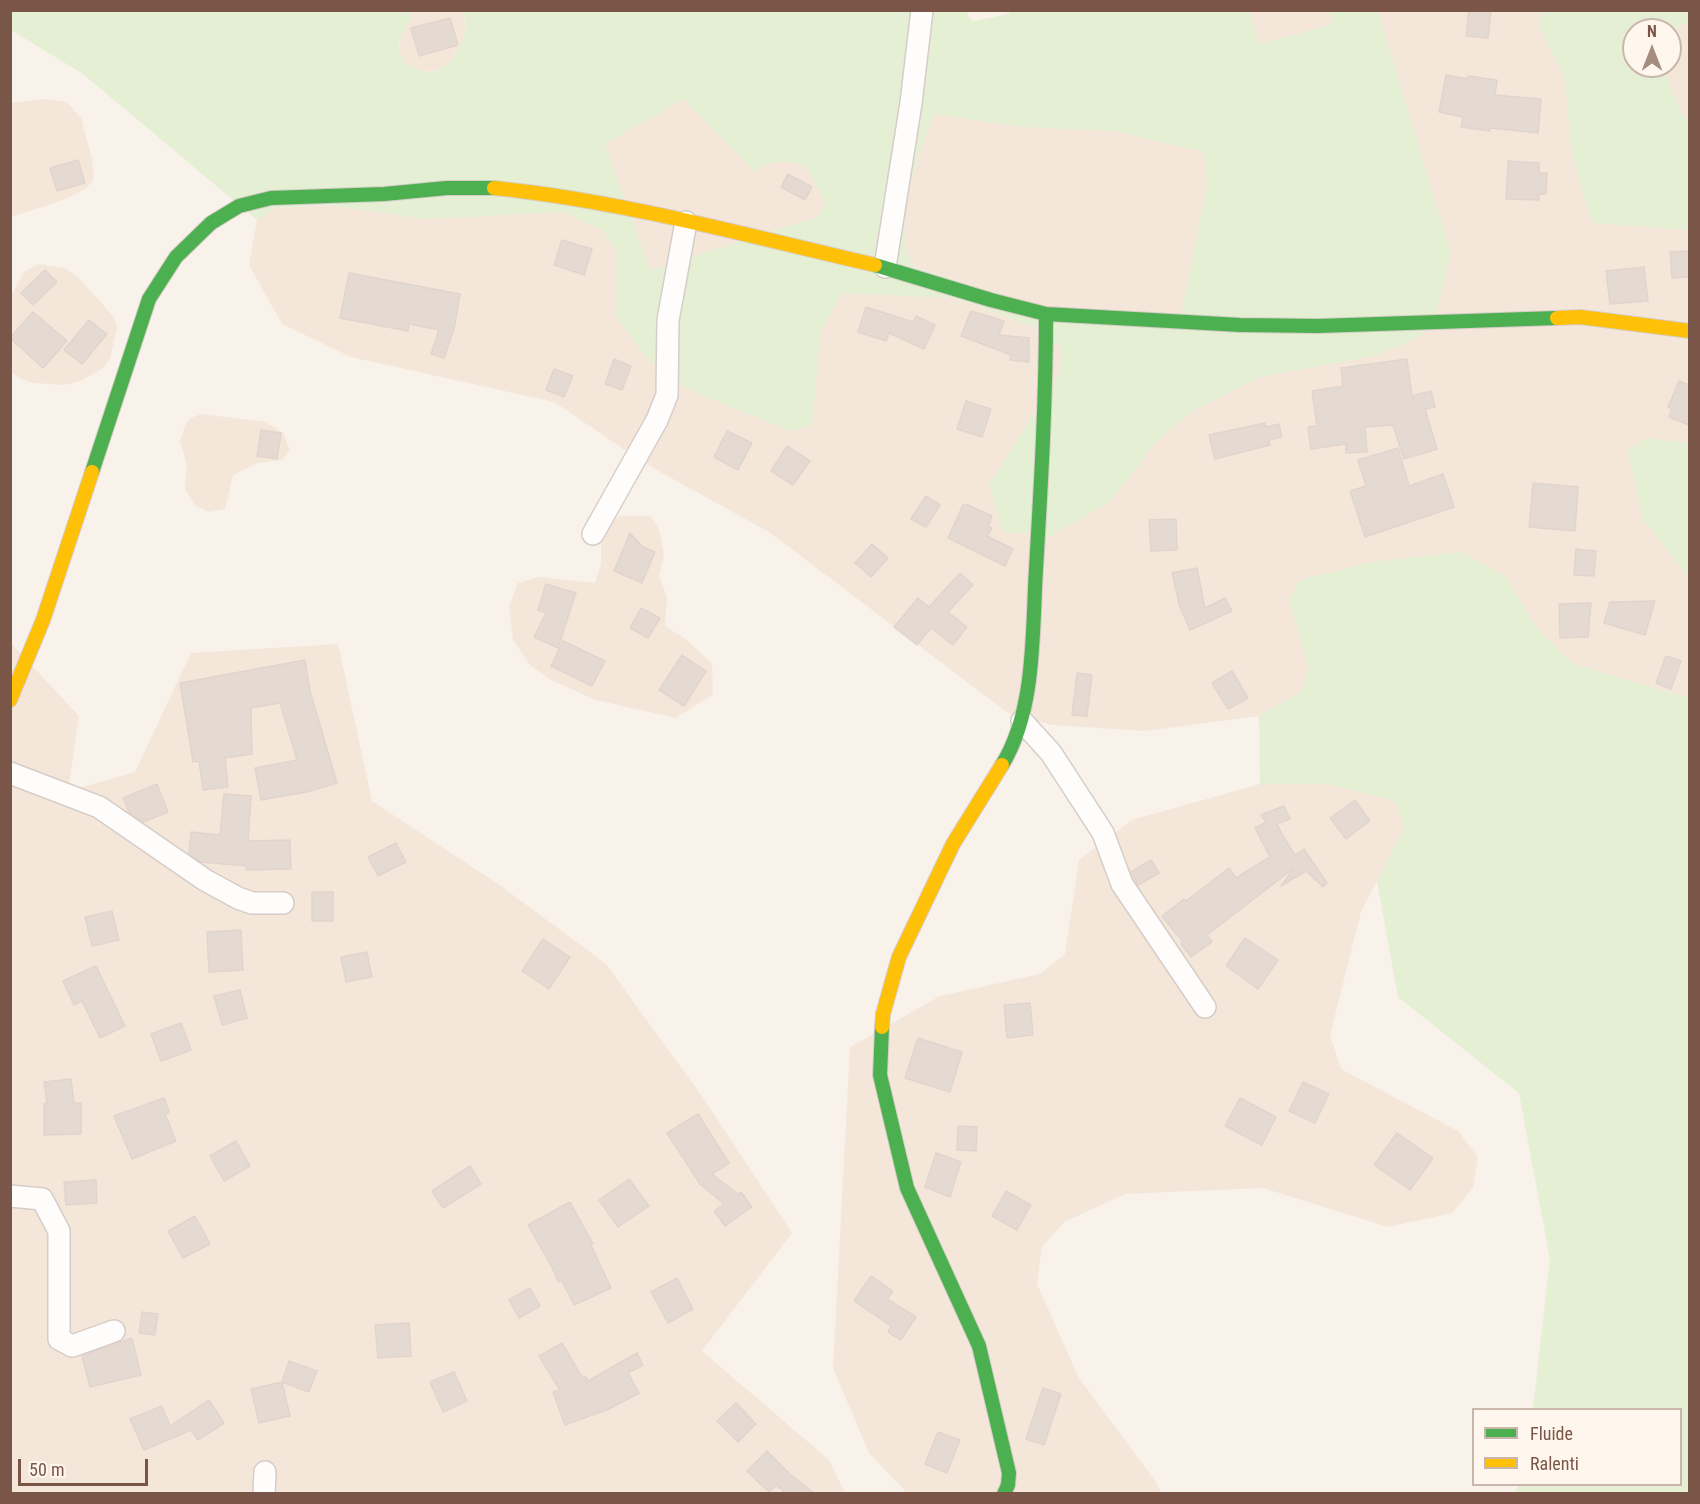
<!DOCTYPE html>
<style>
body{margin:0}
#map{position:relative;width:1700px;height:1504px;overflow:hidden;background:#f8f2eb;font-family:"Roboto Condensed",sans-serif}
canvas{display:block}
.frame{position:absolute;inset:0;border:12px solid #795647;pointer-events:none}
.legend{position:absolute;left:1472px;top:1408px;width:210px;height:78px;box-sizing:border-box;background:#fff7ed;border:2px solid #c9b7ab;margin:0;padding:8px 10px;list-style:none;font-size:18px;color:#795647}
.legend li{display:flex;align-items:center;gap:12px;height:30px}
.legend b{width:30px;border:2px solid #c9b7ab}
.north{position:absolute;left:1622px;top:18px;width:60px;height:60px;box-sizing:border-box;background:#fff7ed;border:2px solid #c9b7ab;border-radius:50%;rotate:0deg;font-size:16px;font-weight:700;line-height:24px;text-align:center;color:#795647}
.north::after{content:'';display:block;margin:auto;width:21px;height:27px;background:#a58d80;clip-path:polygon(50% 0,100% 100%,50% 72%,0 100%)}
.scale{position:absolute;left:18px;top:1459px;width:130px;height:27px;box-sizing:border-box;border:3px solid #795647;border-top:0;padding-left:8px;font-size:18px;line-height:21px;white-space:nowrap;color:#795647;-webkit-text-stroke:4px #fff7ed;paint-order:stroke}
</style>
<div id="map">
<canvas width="1700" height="1504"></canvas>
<div class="frame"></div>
<ul class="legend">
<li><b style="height:8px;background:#4caf50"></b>Fluide</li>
<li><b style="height:8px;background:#ffc107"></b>Ralenti</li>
</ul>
<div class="north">N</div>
<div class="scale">50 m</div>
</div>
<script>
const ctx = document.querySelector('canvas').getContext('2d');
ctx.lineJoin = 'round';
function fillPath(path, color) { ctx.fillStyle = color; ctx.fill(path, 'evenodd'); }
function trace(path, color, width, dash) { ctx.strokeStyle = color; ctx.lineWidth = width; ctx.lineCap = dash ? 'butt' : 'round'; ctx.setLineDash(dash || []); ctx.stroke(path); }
fillPath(new Path2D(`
 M410,11H464L465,29L462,44L450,62L442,69L425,72L405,64L399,51L400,36L412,17Z
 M1250,11H1330L1332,25L1258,44Z
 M1378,11H1542L1538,24L1565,78L1571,149L1592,223L1689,230V443L1646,438L1643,519L1689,577V698L1574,664L1539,631L1505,576L1289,601L1309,668L1302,691L1259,716L1145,731L1052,725L1008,713L769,532L646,464L554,402L351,357L282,324L249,265L257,220L276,208L328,205L425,219L562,212L603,230L615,249V314L812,426L820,334L841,293L954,298L1045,331L1062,348L1060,373L989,485L1111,501L1155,443L1193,411L1259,377L1379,355L1451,254Z
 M1682,24L1689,25V121L1683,115L1663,70V66H1670V33Z
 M45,99L67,102L81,118L92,159L94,178L87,188L66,199L11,217V103Z
 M684,99L755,171L769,163L788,161L806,166L826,203L818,218L780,228L650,271L605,144Z
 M934,114L1020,127L1113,131L1204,151L1207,185L1180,321L1072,316L914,267L905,245L904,198Z
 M39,264L64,268L79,278L114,317L117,328L110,359L102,369L80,381L64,385L34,383L21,379L11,372L10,298L24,272Z
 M201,414L266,422L283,433L290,450L283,460L257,463L233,475L225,509L208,512L195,505L185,489L187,465L180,441L186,423L191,418Z
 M620,516H651L659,530L664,555L659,575L667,597L665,626L687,640L712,664L713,694L676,718L596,700L551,680L531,666L513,640L509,606L518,583L539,577L595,583L601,564V541L609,522Z
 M10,642L79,716L68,791L135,772L191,653L338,644L372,801L501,886L606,964L706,1102L792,1233L702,1351L829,1460L845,1493H11Z
 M1260,784H1327L1394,801L1405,826L1361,912L1330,1035L1341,1069L1458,1131L1478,1157L1473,1188L1452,1213L1388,1227L1263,1188L1125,1194L1064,1222L1042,1247L1037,1284L1079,1378L1156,1482L1161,1493H907L869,1453L833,1368L850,1047L940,996L1040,974L1065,954L1079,860L1132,820Z`), '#f4e7da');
fillPath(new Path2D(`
 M966,10L969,18L974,21L1009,14L1010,10H1250L1258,44L1331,25L1330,11H1378L1451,254L1435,319L1421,336L1379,355L1259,377L1193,411L1155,443L1111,501L1051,536L1003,532L989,485L1060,372L1062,348L1045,331L954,298L841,293L820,334L812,426L789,431L681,386L644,355L615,314V249L603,230L562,212L425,219L328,205L276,208L257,220L83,74L11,30L10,11H410L412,17C400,37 394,42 405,64C411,66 417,70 423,71C445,77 463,49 465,30C466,23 464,17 464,11ZM684,99L755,172C775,159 784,160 806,166L826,204L817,218L780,228L650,271L605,144ZM934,114L1020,127L1113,131L1204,152L1207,185L1180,321L1072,316L914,267L905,245L904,198Z
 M1542,11H1689V25L1682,24L1670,33V30H1634V66H1663V70L1683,115L1689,121V230L1592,223L1571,149L1565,78L1538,24Z
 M1646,438L1689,443V577L1643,519L1627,451Z
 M1462,552L1505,576L1539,631L1574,664L1689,698V1493H1514L1519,1485L1680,1484V1410L1533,1409L1550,1259L1519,1093L1398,997L1377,881L1405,826L1394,801L1327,784H1260L1259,716L1302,691L1309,668L1289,601L1300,580L1371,562Z`), '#e5efd4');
const building = new Path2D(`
 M1469,10H1491L1488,38L1466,36Z
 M450,18L458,45L419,56L411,28Z
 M1446,75L1468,79V76L1497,80L1495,95L1541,99L1538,133L1490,128V131L1461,127L1463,117L1439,112Z
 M78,160L85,183L57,191L50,168Z
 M1508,161L1539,163V173H1547L1546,194H1539V200L1506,199Z
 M788,174L812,187L805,200L781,187Z
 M562,240L592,249L584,275L554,265Z
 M1689,251V277L1672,278L1670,252Z
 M1644,267L1648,301L1610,304L1606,271Z
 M45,270L57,282L33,305L21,293Z
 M349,273L460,294L454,329L444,358L431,354L439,330L409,324L408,331L340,318Z
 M866,307L913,322L916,316L935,325L924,349L889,333L886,341L858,332Z
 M971,311L1004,321L999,335L1029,338V362L1010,360L1011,355L961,336Z
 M33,312L67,341L43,368L10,338Z
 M89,320L107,334L82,364L64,350Z
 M614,359L631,366L622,390L605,384Z
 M1407,359L1412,396L1431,391L1435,407L1425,409L1437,449L1404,459L1393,425L1365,427L1367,452L1346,453V444L1311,449L1308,427L1317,426L1312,391L1343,386L1341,368Z
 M554,369L573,376L564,397L546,390Z
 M1679,381L1689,385V425L1669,417L1672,409L1668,407Z
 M966,401L991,409L982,437L957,429Z
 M1265,423L1266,427L1279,424L1282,437L1269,440L1270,445L1215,459L1209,435Z
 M261,430L281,433L277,459L257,456Z
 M727,431L752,443L738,470L714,457Z
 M787,446L810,461L793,485L771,471Z
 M1398,448L1409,486L1443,474L1454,507L1365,537L1350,491L1366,486L1358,460Z
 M1533,483L1578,487L1575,531L1529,527Z
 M926,496L940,505L926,527L911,519Z
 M963,505H968L992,516L988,526L992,528L987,536L1013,549L1005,566L948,538Z
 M1176,519L1177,550L1151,551L1149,520Z
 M630,533L643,547L655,552L642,583L614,571Z
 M872,544L888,558L871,577L855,563Z
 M1576,549L1596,551L1594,576L1574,575Z
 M1197,568L1205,608L1225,598L1232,611L1190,630L1180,607L1172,573Z
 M960,573L973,585L948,612L967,627L953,645L931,628L917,645L894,627L918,598L929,607Z
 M546,584L576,593L558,648L534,637L546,613L538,610Z
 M1655,601L1645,635L1604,623L1610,602Z
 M1591,603L1588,637L1560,638L1559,604Z
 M641,608L660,618L648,638L630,628Z
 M563,641L605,661L592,686L551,666Z
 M682,655L706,671L684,706L659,690Z
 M1666,656L1681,661L1671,689L1656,683Z
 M305,660L310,691L337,783L307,792L261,800L255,768L297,760L280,703L251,708L252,754L225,758L228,787L203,790L199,761L193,762L180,683Z
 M1232,671L1248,698L1228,709L1212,683Z
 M1077,673L1092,675L1087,716L1072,715Z
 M157,784L168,812L143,822L129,812L123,798Z
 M224,794L251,796L248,841L290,840L291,869L246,870V866L201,862L189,854L191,832L220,835Z
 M1355,800L1370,821L1346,839L1330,818Z
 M1284,806L1290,819L1277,824L1286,841L1295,855L1304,849L1327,883L1323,887L1306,871L1281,886L1294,868L1207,935L1212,942L1191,957L1181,944L1183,942L1162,916L1184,899L1186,901L1229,868L1236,878L1270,857L1255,828L1266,822L1261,815Z
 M396,843L406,862L378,876L368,857Z
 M1151,860L1159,873L1138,885L1131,872Z
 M312,892H333V921H312Z
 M112,911L119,940L92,946L85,917Z
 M241,930L243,970L209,972L207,932Z
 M1245,938L1278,960L1258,989L1226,966Z
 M543,939L570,957L549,989L522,971Z
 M367,952L372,977L346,982L341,957Z
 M96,966L125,1026L100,1038L82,1001L74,1005L63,981Z
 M240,990L247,1018L222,1025L214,996Z
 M1030,1003L1033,1035L1007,1038L1004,1005Z
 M181,1023L191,1050L161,1061L151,1034Z
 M918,1038L962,1052L950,1092L905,1078Z
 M71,1079L74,1103H81V1134L44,1135V1104L47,1103L44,1082Z
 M1303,1082L1329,1094L1315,1123L1289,1111Z
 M164,1098L169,1112L165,1114L176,1141L132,1159L114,1116Z
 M1240,1098L1276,1117L1262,1145L1225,1126Z
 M698,1114L729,1163L712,1174L738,1194L741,1192L752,1207L725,1226L714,1211L724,1204L700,1184L667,1133Z
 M958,1126L977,1127L976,1151L957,1150Z
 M1397,1133L1433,1158L1410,1190L1374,1165Z
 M236,1141L250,1166L224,1181L210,1156Z
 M936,1153L961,1162L950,1197L925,1187Z
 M470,1166L481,1184L443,1208L432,1191Z
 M629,1179L649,1206L618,1227L599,1200Z
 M96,1180L97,1203L66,1205L64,1182Z
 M1006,1191L1031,1205L1017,1230L992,1216Z
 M570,1202L593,1244L591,1245L611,1288L574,1305L562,1281L558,1282L553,1269L528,1225Z
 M195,1216L210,1244L183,1258L168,1231Z
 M871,1276L893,1291L887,1299L916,1317L901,1340L888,1332L891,1326L854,1301Z
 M677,1278L693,1309L668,1323L651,1292Z
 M530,1288L540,1306L519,1318L509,1300Z
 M142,1312L158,1314L155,1335L139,1333Z
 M409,1323L411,1356L378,1358L375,1325Z
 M132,1338L141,1375L90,1387L82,1356Z
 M562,1343L582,1377L585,1376L588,1381L637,1353L643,1365L628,1373L639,1393L609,1409L565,1425L553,1392L560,1390L539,1356Z
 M289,1361L317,1371L309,1392L282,1382Z
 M454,1372L467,1401L443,1412L430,1382Z
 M282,1382L290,1416L259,1423L251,1389Z
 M1043,1388L1061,1394L1044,1445L1026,1439Z
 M209,1400L224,1423L198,1440L191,1430L144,1450L130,1419L162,1406L170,1426Z
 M736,1403L756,1424L738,1442L717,1421Z
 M938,1432L960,1440L947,1473L925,1464Z
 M767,1451L791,1475L815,1494H787L776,1485L769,1492L747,1471Z`);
fillPath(building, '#e5dad2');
trace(building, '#e2d4cc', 1.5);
const street = new Path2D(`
 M885,267L911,103L922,10
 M593,534L657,420L667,395L668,320L686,222
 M1022,721L1051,753L1103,833L1122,884L1205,1007
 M10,773L99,807L205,880L238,898L252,903H283
 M10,1196L42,1199L59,1231V1339L72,1346L114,1331
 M264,1494L265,1472`);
const fast = new Path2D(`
 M875,265L991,300L1046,314L1240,325L1318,326L1557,318
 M92,472L149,299L176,257L211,223L239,206L271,198L384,194L447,188H494
 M1002,765C1036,710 1032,632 1036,569C1041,484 1046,399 1046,314
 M882,1027L880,1075L907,1188L979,1346L1009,1473L1008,1485L1004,1494`);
const slow = new Path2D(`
 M494,188C622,201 749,236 875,265
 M1557,318L1580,317L1690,331
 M10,700L43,620L92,472
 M882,1027L883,1014L899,957L953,844L1002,765`);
trace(street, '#d6cdc8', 24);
trace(fast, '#d7cdc7', 16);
trace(slow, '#d7cdc7', 16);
trace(street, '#fefdfc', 21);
trace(fast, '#4caf50', 14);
trace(slow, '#ffc107', 14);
</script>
